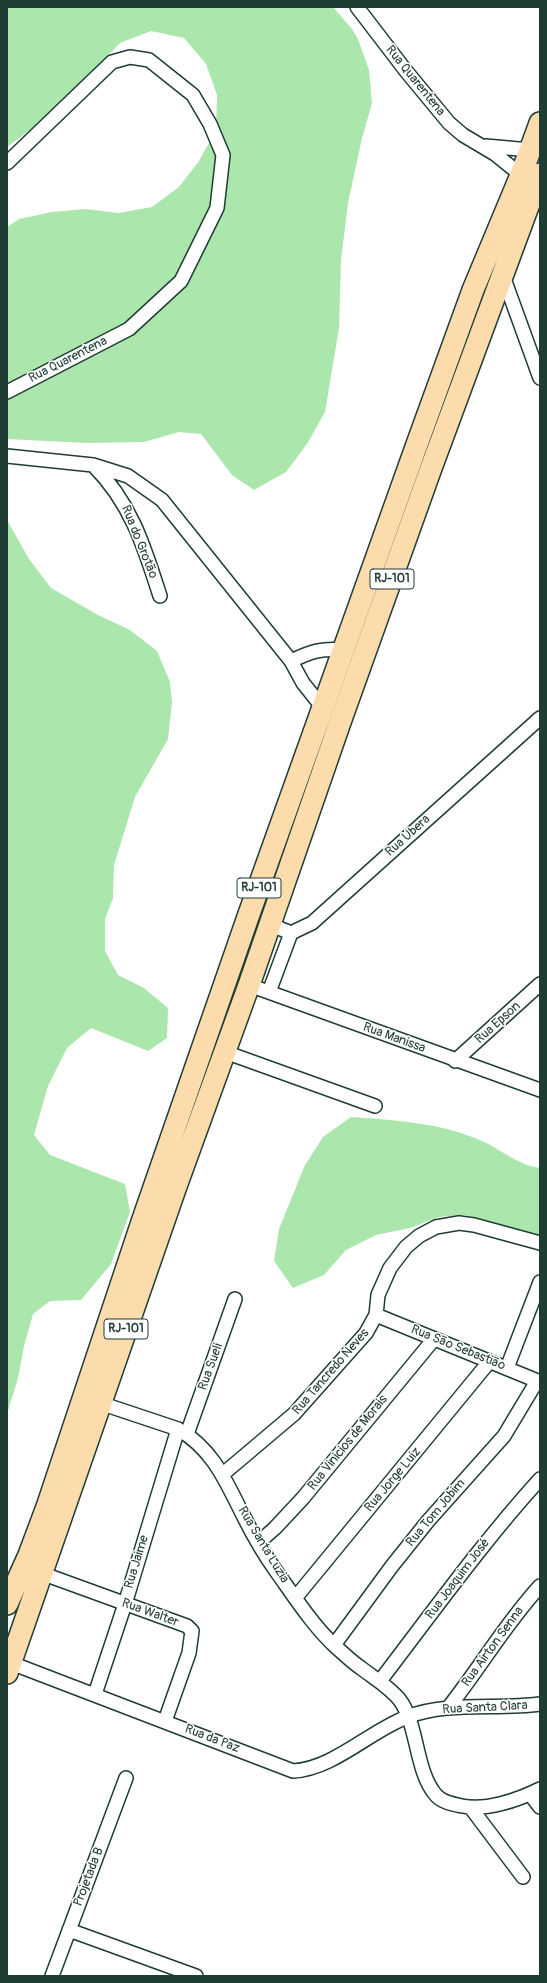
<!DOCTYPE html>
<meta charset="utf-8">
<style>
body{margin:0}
#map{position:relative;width:547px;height:1983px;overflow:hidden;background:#fff;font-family:Pangolin,sans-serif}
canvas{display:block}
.frame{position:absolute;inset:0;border:8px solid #1f3d34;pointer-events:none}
</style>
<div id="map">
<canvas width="547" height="1983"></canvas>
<div class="frame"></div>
</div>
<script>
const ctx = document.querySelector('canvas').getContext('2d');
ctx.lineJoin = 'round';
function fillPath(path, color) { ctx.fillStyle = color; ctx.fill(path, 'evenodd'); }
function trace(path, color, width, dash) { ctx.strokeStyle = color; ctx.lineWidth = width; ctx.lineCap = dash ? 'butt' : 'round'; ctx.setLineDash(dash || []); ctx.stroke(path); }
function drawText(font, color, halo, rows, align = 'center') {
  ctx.font = font + ' Pangolin,sans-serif'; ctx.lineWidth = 3; ctx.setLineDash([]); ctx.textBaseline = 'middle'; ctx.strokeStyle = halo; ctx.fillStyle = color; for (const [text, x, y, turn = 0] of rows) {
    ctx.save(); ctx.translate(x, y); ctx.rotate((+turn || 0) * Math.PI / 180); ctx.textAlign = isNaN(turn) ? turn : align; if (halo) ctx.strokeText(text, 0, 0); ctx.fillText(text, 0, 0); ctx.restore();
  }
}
fillPath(new Path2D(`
 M7,7H333L352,29L358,39L369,70L372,103L362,138L348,203L341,260L339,328L325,412L307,444L286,472L254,490L232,475L201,434L179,432L144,442L86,443L7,439V227L19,219L52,212L85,209L119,213L152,207L179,187L199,161L216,130L217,95L206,64L184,38L151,31L120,43L50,115L7,147Z
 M7,520L29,559L51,588L98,615L130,630L157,651L170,682L172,702L168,739L135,797L114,865L113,898L105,919V951L118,975L144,988L168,1008L167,1038L148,1051L91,1028L67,1048L48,1086L34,1135L50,1155L125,1184L130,1212L111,1264L81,1300L50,1301L33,1314L24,1346L18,1378L7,1414Z
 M351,1117C395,1120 442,1123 482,1141C502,1150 518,1165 540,1168V1238L493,1222L464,1215L439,1217L410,1228L376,1235L346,1250L324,1275L293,1288L274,1261L279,1229L305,1165L323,1137Z`), '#abe7ac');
const minor = new Path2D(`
 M357,7L406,71L449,123L463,135L495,154L521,175
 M486,146L530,150
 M7,163L112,62L130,57L149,60L193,95L210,124L223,155L217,208L181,281L129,329L7,392
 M503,276L540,378
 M7,456L93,465C131,503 144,546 160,596
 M93,465L128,476L162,500L291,661L303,683L323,708
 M291,661C312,651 321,648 345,650
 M269,924L291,933L312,923L540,718
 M249,985L540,1090
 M269,992L291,933
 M225,1052L375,1106
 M455,1061L540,984
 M376,1315L540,1382
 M507,1368L540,1282
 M100,1403L178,1429C214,1450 226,1482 244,1517C253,1535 264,1554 276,1571C294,1596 313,1626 336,1647C344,1654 352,1662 361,1668C374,1678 388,1686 399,1699C418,1723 415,1770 435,1794C441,1802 452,1804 462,1806C486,1811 518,1800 540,1789
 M187,1434L235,1299
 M223,1474L294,1414L366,1333L376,1315L378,1295L390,1268L406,1247L419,1236L436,1227L459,1223L474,1225L540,1243
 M258,1543L275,1528L303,1498L434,1339
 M41,1573L187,1626L192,1631L189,1653L165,1721
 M296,1597L489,1362
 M334,1645L392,1566L428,1521L504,1436L537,1381
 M11,1663L293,1771C333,1769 370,1731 407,1717C447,1701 498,1710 540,1704
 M380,1681C432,1613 482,1543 540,1479
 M95,1694L125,1604L178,1429
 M448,1708C480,1668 505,1624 540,1586
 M530,1794L540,1807
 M471,1808L523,1877
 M69,1930L196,1976
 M52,1976L126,1778`);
const primary = new Path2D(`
 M7,1604L29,1555L47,1507L143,1219L249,914L416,447L473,290L521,175L540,123
 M7,1673L175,1189L249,985L339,725L430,471L540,174`);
trace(minor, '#1f3d34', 16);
trace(primary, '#1f3d34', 24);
trace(minor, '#fff', 13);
trace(primary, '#fcdcac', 21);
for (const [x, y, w] of [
 [392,579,44],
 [259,888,44],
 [126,1329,44]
]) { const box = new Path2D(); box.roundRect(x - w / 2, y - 10, w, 20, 3); ctx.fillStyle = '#fff'; ctx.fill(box); trace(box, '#1f3d34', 1); }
drawText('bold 12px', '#1f3d34', null, [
 ["RJ-101",392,579],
 ["RJ-101",259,888],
 ["RJ-101",126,1329]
]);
drawText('13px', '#1f3d34', '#fff', [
 ["Rua Quarentena",415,81,51],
 ["Rua Quarentena",68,360,-27],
 ["Rua do Grotão",139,542,68],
 ["Rua Ubera",408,836,-42],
 ["Rua Epson",498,1023,-42],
 ["Rua Manissa",394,1038,20],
 ["Rua Sāo Sebastiāo",458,1348,22],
 ["Rua Sueli",211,1367,-70],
 ["Rua Tancredo Neves",331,1372,-49],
 ["Rua Vinicios de Morais",348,1443,-51],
 ["Rua Jorge Luiz",393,1480,-50],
 ["Rua Tom Jobim",436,1513,-50],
 ["Rua Santa Luzia",263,1545,59],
 ["Rua Jaime",137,1562,-73],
 ["Rua Joaquim José",458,1579,-53],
 ["Rua Walter",150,1613,20],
 ["Rua Airton Senna",493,1647,-54],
 ["Rua Santa Clara",485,1708,-3],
 ["Rua da Paz",212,1739,21],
 ["Projetada B",89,1877,-69]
]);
</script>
